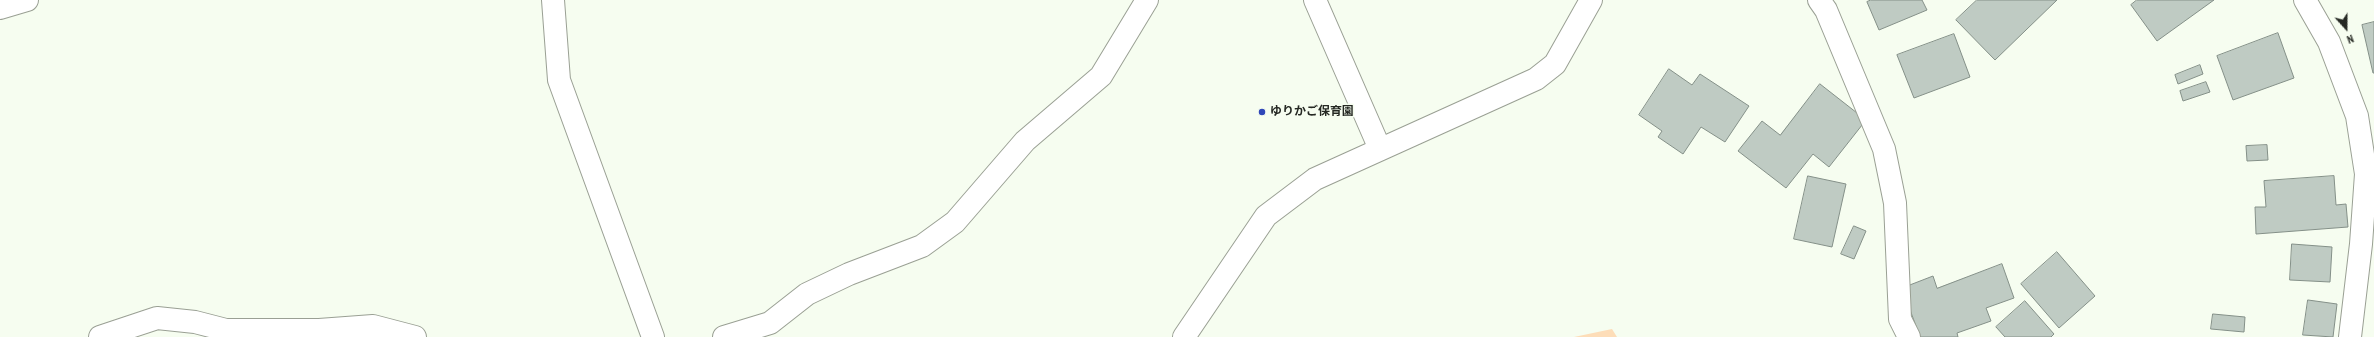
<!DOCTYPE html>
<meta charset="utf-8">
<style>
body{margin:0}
#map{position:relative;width:2374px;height:337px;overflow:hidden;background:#f6fdf0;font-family:"PT Sans Narrow",sans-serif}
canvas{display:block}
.north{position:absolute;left:2326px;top:8px;width:40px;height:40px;-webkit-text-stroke:3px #f6fdf0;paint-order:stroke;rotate:159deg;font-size:11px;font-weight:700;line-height:16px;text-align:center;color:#252823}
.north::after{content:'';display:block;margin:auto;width:14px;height:18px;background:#252823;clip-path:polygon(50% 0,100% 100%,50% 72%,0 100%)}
</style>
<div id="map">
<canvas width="2374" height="337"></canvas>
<div class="north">N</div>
</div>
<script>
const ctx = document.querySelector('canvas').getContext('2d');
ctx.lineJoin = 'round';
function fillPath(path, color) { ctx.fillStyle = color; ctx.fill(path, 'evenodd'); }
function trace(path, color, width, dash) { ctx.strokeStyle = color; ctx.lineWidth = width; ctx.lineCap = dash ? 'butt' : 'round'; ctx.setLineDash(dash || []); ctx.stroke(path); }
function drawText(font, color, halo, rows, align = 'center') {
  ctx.font = font + ' "PT Sans Narrow","Noto Sans JP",sans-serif'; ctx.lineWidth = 3; ctx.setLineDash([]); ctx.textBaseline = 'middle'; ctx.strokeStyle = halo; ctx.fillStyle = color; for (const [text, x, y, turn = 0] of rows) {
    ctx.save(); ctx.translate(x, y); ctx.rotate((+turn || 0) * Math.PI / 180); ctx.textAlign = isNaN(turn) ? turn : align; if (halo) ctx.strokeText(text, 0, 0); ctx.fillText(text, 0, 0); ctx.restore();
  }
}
fillPath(new Path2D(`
 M1612,329L1617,337H1574Z`), '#fdddb8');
const building = new Path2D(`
 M1871,0H1922L1927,10L1879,30L1867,2Z
 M1977,0H2057L1995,60L1956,20Z
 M2137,0H2214L2157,41L2131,5Z
 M2374,22V73H2373L2362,25Z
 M2278,33L2294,78L2233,100L2217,56Z
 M1954,34L1970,77L1914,98L1897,55Z
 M2200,65L2203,74L2178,84L2175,75Z
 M1669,69L1692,85L1700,74L1749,106L1725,142L1701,127L1683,154L1658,137L1662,131L1639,115Z
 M2206,82L2210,92L2183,101L2180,91Z
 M1820,84L1866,120L1829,167L1813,154L1786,188L1738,151L1762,121L1780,135Z
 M2267,145L2268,160L2247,161L2246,146Z
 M1808,176L1846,184L1832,247L1794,239Z
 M2334,176L2336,205L2346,204L2348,227L2256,234L2255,207H2266L2264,181Z
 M1854,226L1866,231L1854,259L1841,254Z
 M2292,244L2332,247L2330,282L2290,280Z
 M2057,252L2095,296L2059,328L2021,284Z
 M2002,264L2014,298L1986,308L1991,321L1957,333L1958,337H1920L1902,288L1933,276L1937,288Z
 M2308,300L2337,304L2333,337L2303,335Z
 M2025,301L2054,334L2051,337H2005L1996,327Z
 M2213,314L2245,317L2244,332L2211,329Z`);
fillPath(building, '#bfcbc3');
trace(building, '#849088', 1);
const street = new Path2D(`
 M553,0L559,80L653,337
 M1315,0L1380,149
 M1819,0L1826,10L1884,149L1895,203L1900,319L1909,337
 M2305,0L2329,42L2357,116L2366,174L2361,244L2350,337
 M0,8L27,0
 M100,337L157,318L195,322L226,330H319L373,326L415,337
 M724,337L770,323L807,294L849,274L922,246L955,222L1025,141L1101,76L1147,0
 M1184,337L1266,216L1315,179L1536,79L1555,64L1591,0`);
trace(street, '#9aa094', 24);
trace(street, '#fff', 22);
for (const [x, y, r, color] of [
 [1262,112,4,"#2f47b8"]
]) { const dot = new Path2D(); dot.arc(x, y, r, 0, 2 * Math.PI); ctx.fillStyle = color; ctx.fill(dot); trace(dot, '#f6fdf0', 1.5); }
drawText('bold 12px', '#252823', '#f6fdf0', [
 ["ゆりかご保育園",1270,112]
], 'left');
</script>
